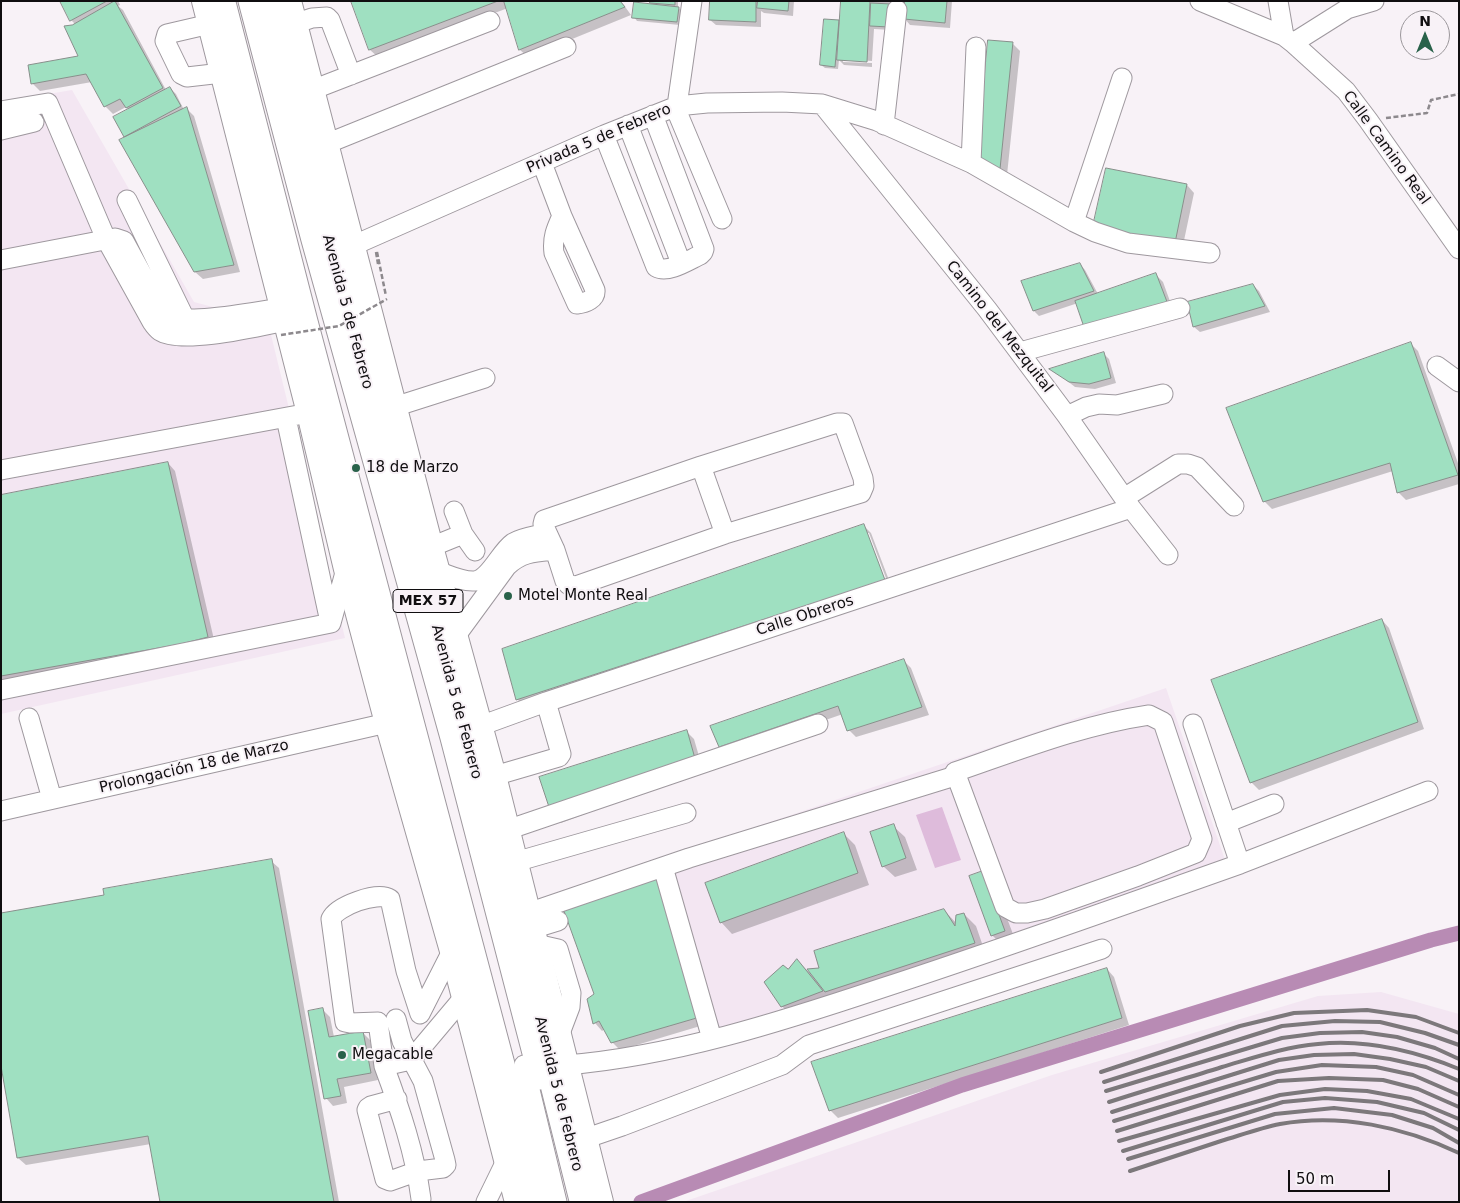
<!DOCTYPE html>
<meta charset="utf-8">
<style>
body{margin:0}
#map{position:relative;width:1460px;height:1203px;overflow:hidden;background:#f8f2f7;font-family:"DejaVu Sans",sans-serif}
canvas{display:block}
.frame{position:absolute;inset:0;border:2px solid #100e10;pointer-events:none}
.north{position:absolute;left:1400px;top:10px;width:50px;height:50px;box-sizing:border-box;background:#f8f2f7;border:1px solid #9b979b;border-radius:50%;rotate:0deg;font-size:14px;font-weight:700;line-height:20px;text-align:center;color:#100e10}
.north::after{content:'';display:block;margin:auto;width:18px;height:22px;background:#29624a;clip-path:polygon(50% 0,100% 100%,50% 72%,0 100%)}
.scale{position:absolute;left:1288px;top:1170px;width:102px;height:22px;box-sizing:border-box;border:2px solid #100e10;border-top:0;padding-left:6px;font-size:15px;line-height:18px;white-space:nowrap;color:#100e10;-webkit-text-stroke:4px #f8f2f7;paint-order:stroke}
</style>
<div id="map">
<canvas width="1460" height="1203"></canvas>
<div class="frame"></div>
<div class="north">N</div>
<div class="scale">50 m</div>
</div>
<script>
const ctx = document.querySelector('canvas').getContext('2d');
ctx.lineJoin = 'round';
function fillPath(path, color) { ctx.fillStyle = color; ctx.fill(path, 'evenodd'); }
function trace(path, color, width, dash) { ctx.strokeStyle = color; ctx.lineWidth = width; ctx.lineCap = dash ? 'butt' : 'round'; ctx.setLineDash(dash || []); ctx.stroke(path); }
function drawText(font, color, halo, rows, align = 'center') {
  ctx.font = font + ' "DejaVu Sans",sans-serif'; ctx.lineWidth = 4; ctx.setLineDash([]); ctx.textBaseline = 'middle'; ctx.strokeStyle = halo; ctx.fillStyle = color; for (const [text, x, y, turn = 0] of rows) {
    ctx.save(); ctx.translate(x, y); ctx.rotate((+turn || 0) * Math.PI / 180); ctx.textAlign = isNaN(turn) ? turn : align; if (halo) ctx.strokeText(text, 0, 0); ctx.fillText(text, 0, 0); ctx.restore();
  }
}
fillPath(new Path2D(`
 M72,90L194,302L224,310L263,302L345,638L1,714V102Z
 M1166,688L1225,860L716,1036L661,859Z
 M1381,992L1459,1014V1202H683L1052,1075L1318,996Z`), '#f3e6f2');
fillPath(new Path2D(`
 M942,807L961,860L935,868L916,815Z`), '#debbdb');
fillPath(new Path2D(`
 M61,1H118L120,5L118,6L123,10L166,90L170,88L176,94L184,110L187,109L194,116L240,272L203,279L195,272L125,136L129,110L126,107L113,114L105,106L92,82L40,91L32,83L80,57L75,24L71,20Z
 M353,1H621L631,15L528,57L520,50L508,8L378,57L370,50Z
 M651,1H678V7L682,11L680,25L637,21L634,17L651,5Z
 M711,1H794L793,16L764,13L761,11V27L716,25L710,20Z
 M842,1H896L892,30L874,29L872,61L843,59V62L872,63V67L844,65L839,60L838,69L825,68L821,65L839,22L841,24Z
 M906,1H952L950,28L910,25L905,19Z
 M1012,43L1020,51L1007,175L986,166Z
 M1187,185L1194,193L1182,250L1102,233Z
 M1080,264L1085,270L1098,294L1155,274L1163,282L1175,315L1078,303L1039,316L1034,311Z
 M1253,285L1259,291L1270,312L1200,332L1194,327Z
 M1410,343L1418,351L1459,466V484L1406,500L1398,492L1393,471L1272,509L1264,501Z
 M1104,354L1109,359L1116,383L1095,389L1075,387L1052,369Z
 M168,463L175,471L215,644L1,685V496Z
 M864,526L871,533L892,588L525,707L517,699ZM866,533H869L889,586H886Z
 M1382,620L1389,628L1424,729L1259,790L1251,782Z
 M903,660L911,668L929,715L856,737L849,730L843,714L727,754L720,747Z
 M687,732L694,739L703,770L561,823L553,815Z
 M893,826L905,837L917,870L895,877L883,866Z
 M843,833L855,845L869,885L732,934L721,922Z
 M271,861L279,868L339,1202H161L151,1144L26,1165L18,1158L106,897Z
 M994,884L1016,942L1003,946L992,935Z
 M944,910L956,923L964,914L976,926L986,955L793,1018L782,1006L788,971L797,961L812,975Z
 M565,912L707,1024L620,1050L612,1042L605,1029L602,1031L595,1023L596,994Z
 M1107,969L1114,977L1129,1025L838,1118L830,1110Z
 M323,1010L330,1017L334,1037L362,1032L370,1040L378,1080L344,1087L347,1103L333,1106L326,1098Z`), '#0003');
trace(new Path2D(`
 M641,1202L962,1085L1431,940L1459,933`), '#b88bb4', 15);
const building = new Path2D(`
 M60,1H107L70,21Z
 M115,1L163,88L126,108L120,99L104,107L86,74L31,84L28,65L78,56L64,26L72,25Z
 M351,1H498L369,50Z
 M504,1H620L625,7L519,50Z
 M650,1H675V5L650,3Z
 M710,1H756V22L709,20Z
 M758,1H789L788,11L757,8Z
 M841,1H870L867,62L837,60Z
 M905,1H947L945,23L904,19Z
 M634,2L679,7L677,22L632,18Z
 M871,3L891,4L889,27L870,26Z
 M824,19L839,20L835,67L820,65Z
 M988,40L1013,42L1000,169L977,158Z
 M170,87L181,106L124,137L113,117Z
 M187,107L234,265L194,272L119,140Z
 M1106,168L1187,184L1175,243L1093,226Z
 M1080,263L1094,291L1033,311L1021,281Z
 M1156,273L1169,307L1085,330L1075,301Z
 M1253,284L1265,306L1193,327L1187,302Z
 M1411,342L1458,475L1397,493L1390,463L1263,502L1226,408Z
 M1104,352L1111,378L1089,384L1069,382L1049,369Z
 M168,462L208,637L181,644L1,676V495Z
 M864,524L885,580L516,700L502,649Z
 M1382,619L1418,722L1250,783L1211,680Z
 M904,659L922,707L847,731L838,706L719,747L710,726Z
 M687,730L696,762L552,816L539,777Z
 M894,824L906,858L882,867L870,832Z
 M844,832L858,873L720,923L705,883Z
 M272,859L334,1202H160L148,1136L17,1158L1,1066V913L104,895L103,889Z
 M983,871L1005,931L991,936L969,876Z
 M658,875L700,1017L611,1043L599,1021L593,1024L587,999L594,994L564,911Z
 M944,909L955,926L956,915L964,913L975,943L825,992L807,969L819,968L814,951Z
 M797,959L823,991L781,1007L764,982L783,965L788,969Z
 M1107,968L1122,1018L829,1111L811,1062Z
 M323,1008L329,1037L363,1031L371,1073L337,1079L341,1096L324,1099L308,1011Z`);
fillPath(building, '#9fe0c1');
trace(building, '#888f8b', 1);
const minor = new Path2D(`
 M248,1L311,240L450,738L539,1080
 M1200,1L1284,36L1293,43L1346,91L1368,120L1459,249
 M1278,1L1284,36
 M210,24L167,34L165,41L181,74L187,77L222,73
 M294,24L312,18L327,17L330,20L351,75
 M1293,43L1347,9L1374,1
 M312,90L490,21
 M822,104L987,309L1067,416L1131,508L1168,555
 M677,106L692,1
 M675,107L722,219
 M1,111L48,103L106,239L152,322C154,325 157,329 160,331C181,345 260,326 285,321
 M628,125L681,263
 M884,125L897,10
 M1,130L34,122
 M604,135L656,267C668,274 689,260 700,255L703,252L704,249L653,115
 M326,144L566,47
 M542,163L562,216L595,290C596,299 586,303 577,304L554,253C552,238 556,229 562,216
 M971,163L976,47
 M127,200L189,327
 M1074,222L1122,78
 M352,246L604,135L677,106L707,103L782,102L822,104L877,121L971,163L1074,222L1095,232L1128,243L1210,253
 M1,260L115,238L124,241L162,311C165,313 169,316 172,317C194,324 257,311 282,308
 M1020,352L1180,308
 M1437,366L1459,382
 M394,407L485,378
 M1067,416L1086,407L1099,404L1117,405L1163,394
 M286,418L330,622
 M837,423H843L863,478L864,486L861,493L725,534L576,586L569,585L565,581L555,550L543,524L544,520L701,466Z
 M701,466L725,534
 M1,470L309,413
 M1124,498L1178,464H1188L1197,467L1234,506
 M454,511L463,534L475,551
 M431,547L463,534
 M437,571C449,575 462,582 475,581C490,579 500,552 513,543C523,537 536,536 547,533
 M455,637L507,566C522,552 535,552 555,550
 M1,690L331,623L346,569
 M1149,715L1163,722L1202,839L1196,853L1138,876L1045,909L1027,913H1016L1005,907L955,772C1019,750 1082,725 1149,715Z
 M29,718L52,799
 M480,726L546,702L1131,508
 M494,776L559,757L561,754L546,702
 M1,811L387,723
 M1226,823L1274,804
 M507,830L818,724
 M515,862L686,813
 M1240,864L1428,791
 M663,867L712,1039
 M528,913L689,858L955,776V772
 M532,929L558,921
 M536,944L558,949L571,993L570,1007L559,1036
 M420,1014L406,971L390,899C377,891 337,906 331,919L345,1022L350,1023L378,1022L384,1066L411,1060L464,997
 M420,1014L452,951
 M396,1019L402,1041L423,1081L445,1160L446,1165L443,1168L418,1171L390,1181L385,1179L367,1110L368,1108L371,1106L397,1099
 M524,1065L557,1202
 M566,1065C674,1056 780,1022 882,988C1002,949 1121,906 1240,864L1193,724
 M384,1066C400,1109 415,1153 421,1199
 M584,1139L622,1126L782,1065L809,1045L1102,949
 M486,1202L506,1161`);
const major = new Path2D(`
 M204,1L309,413L346,569L387,723L452,951L517,1202
 M289,1L431,547L494,776L601,1202`);
const highway = new Path2D(`
 M221,1L303,320L537,1202
 M266,1L343,302L469,744L584,1202`);
trace(minor, '#9e989e', 21);
trace(major, '#9e989e', 26);
trace(highway, '#9e989e', 30);
trace(new Path2D(`
 M1386,118L1427,113L1431,100L1459,94
 M376,252L378,264
 M377,252L386,296`), '#8d898d', 2.5, [5, 2.5]);
trace(minor, '#fff', 19);
trace(major, '#fff', 24);
trace(highway, '#fff', 28);
trace(new Path2D(`
 M1101,1072L1240,1026L1294,1013L1367,1010L1416,1017L1459,1033
 M1104,1082L1282,1026L1335,1021L1380,1022L1425,1033L1459,1045
 M1106,1091L1282,1038L1320,1033L1362,1032L1397,1037L1435,1048L1459,1059
 M1109,1102C1146,1090 1184,1079 1222,1067C1253,1058 1284,1047 1318,1044C1365,1039 1415,1051 1459,1069
 M1112,1112L1279,1060L1314,1055L1354,1054L1390,1059L1426,1067L1459,1081
 M1114,1121L1276,1072L1322,1065L1376,1067L1413,1075L1459,1095
 M1117,1131L1278,1081L1329,1078L1383,1080L1418,1089L1459,1107
 M1119,1141L1280,1095L1325,1089L1367,1091L1411,1099L1459,1119
 M1123,1151L1283,1102L1325,1098L1377,1102L1424,1113L1459,1130
 M1128,1159L1275,1114L1334,1108L1392,1115L1433,1128L1459,1143
 M1130,1171C1161,1161 1191,1151 1221,1141C1241,1135 1260,1128 1280,1124C1340,1113 1404,1127 1459,1153`), '#7c787b', 4);
trace(new Path2D(`
 M281,335L339,326L387,299`), '#8d898d', 2.5, [5, 2.5]);
for (const [x, y, r, color] of [
 [356,468,5,"#29624a"],
 [508,596,5,"#29624a"],
 [342,1055,5,"#29624a"]
]) { const dot = new Path2D(); dot.arc(x, y, r, 0, 2 * Math.PI); ctx.fillStyle = color; ctx.fill(dot); trace(dot, '#f8f2f7', 2); }
for (const [x, y, w] of [
 [428,601,70]
]) { const box = new Path2D(); box.roundRect(x - w / 2, y - 11.5, w, 23, 4); ctx.fillStyle = '#f8f2f7'; ctx.fill(box); trace(box, '#100e10', 1); }
drawText('bold 14px', '#100e10', null, [
 ["MEX 57",428,601]
]);
drawText('15px', '#100e10', '#f8f2f7', [
 ["Privada 5 de Febrero",599,139,-23],
 ["Calle Camino Real",1386,148,54],
 ["Avenida 5 de Febrero",347,312,75],
 ["Camino del Mezquital",999,327,52],
 ["Calle Obreros",805,616,-18],
 ["Avenida 5 de Febrero",456,702,75],
 ["Prolongación 18 de Marzo",194,767,-13],
 ["Avenida 5 de Febrero",558,1094,76]
]);
drawText('15px', '#100e10', '#f8f2f7', [
 ["18 de Marzo",366,468],
 ["Motel Monte Real",518,596],
 ["Megacable",352,1055]
], 'left');
</script>
